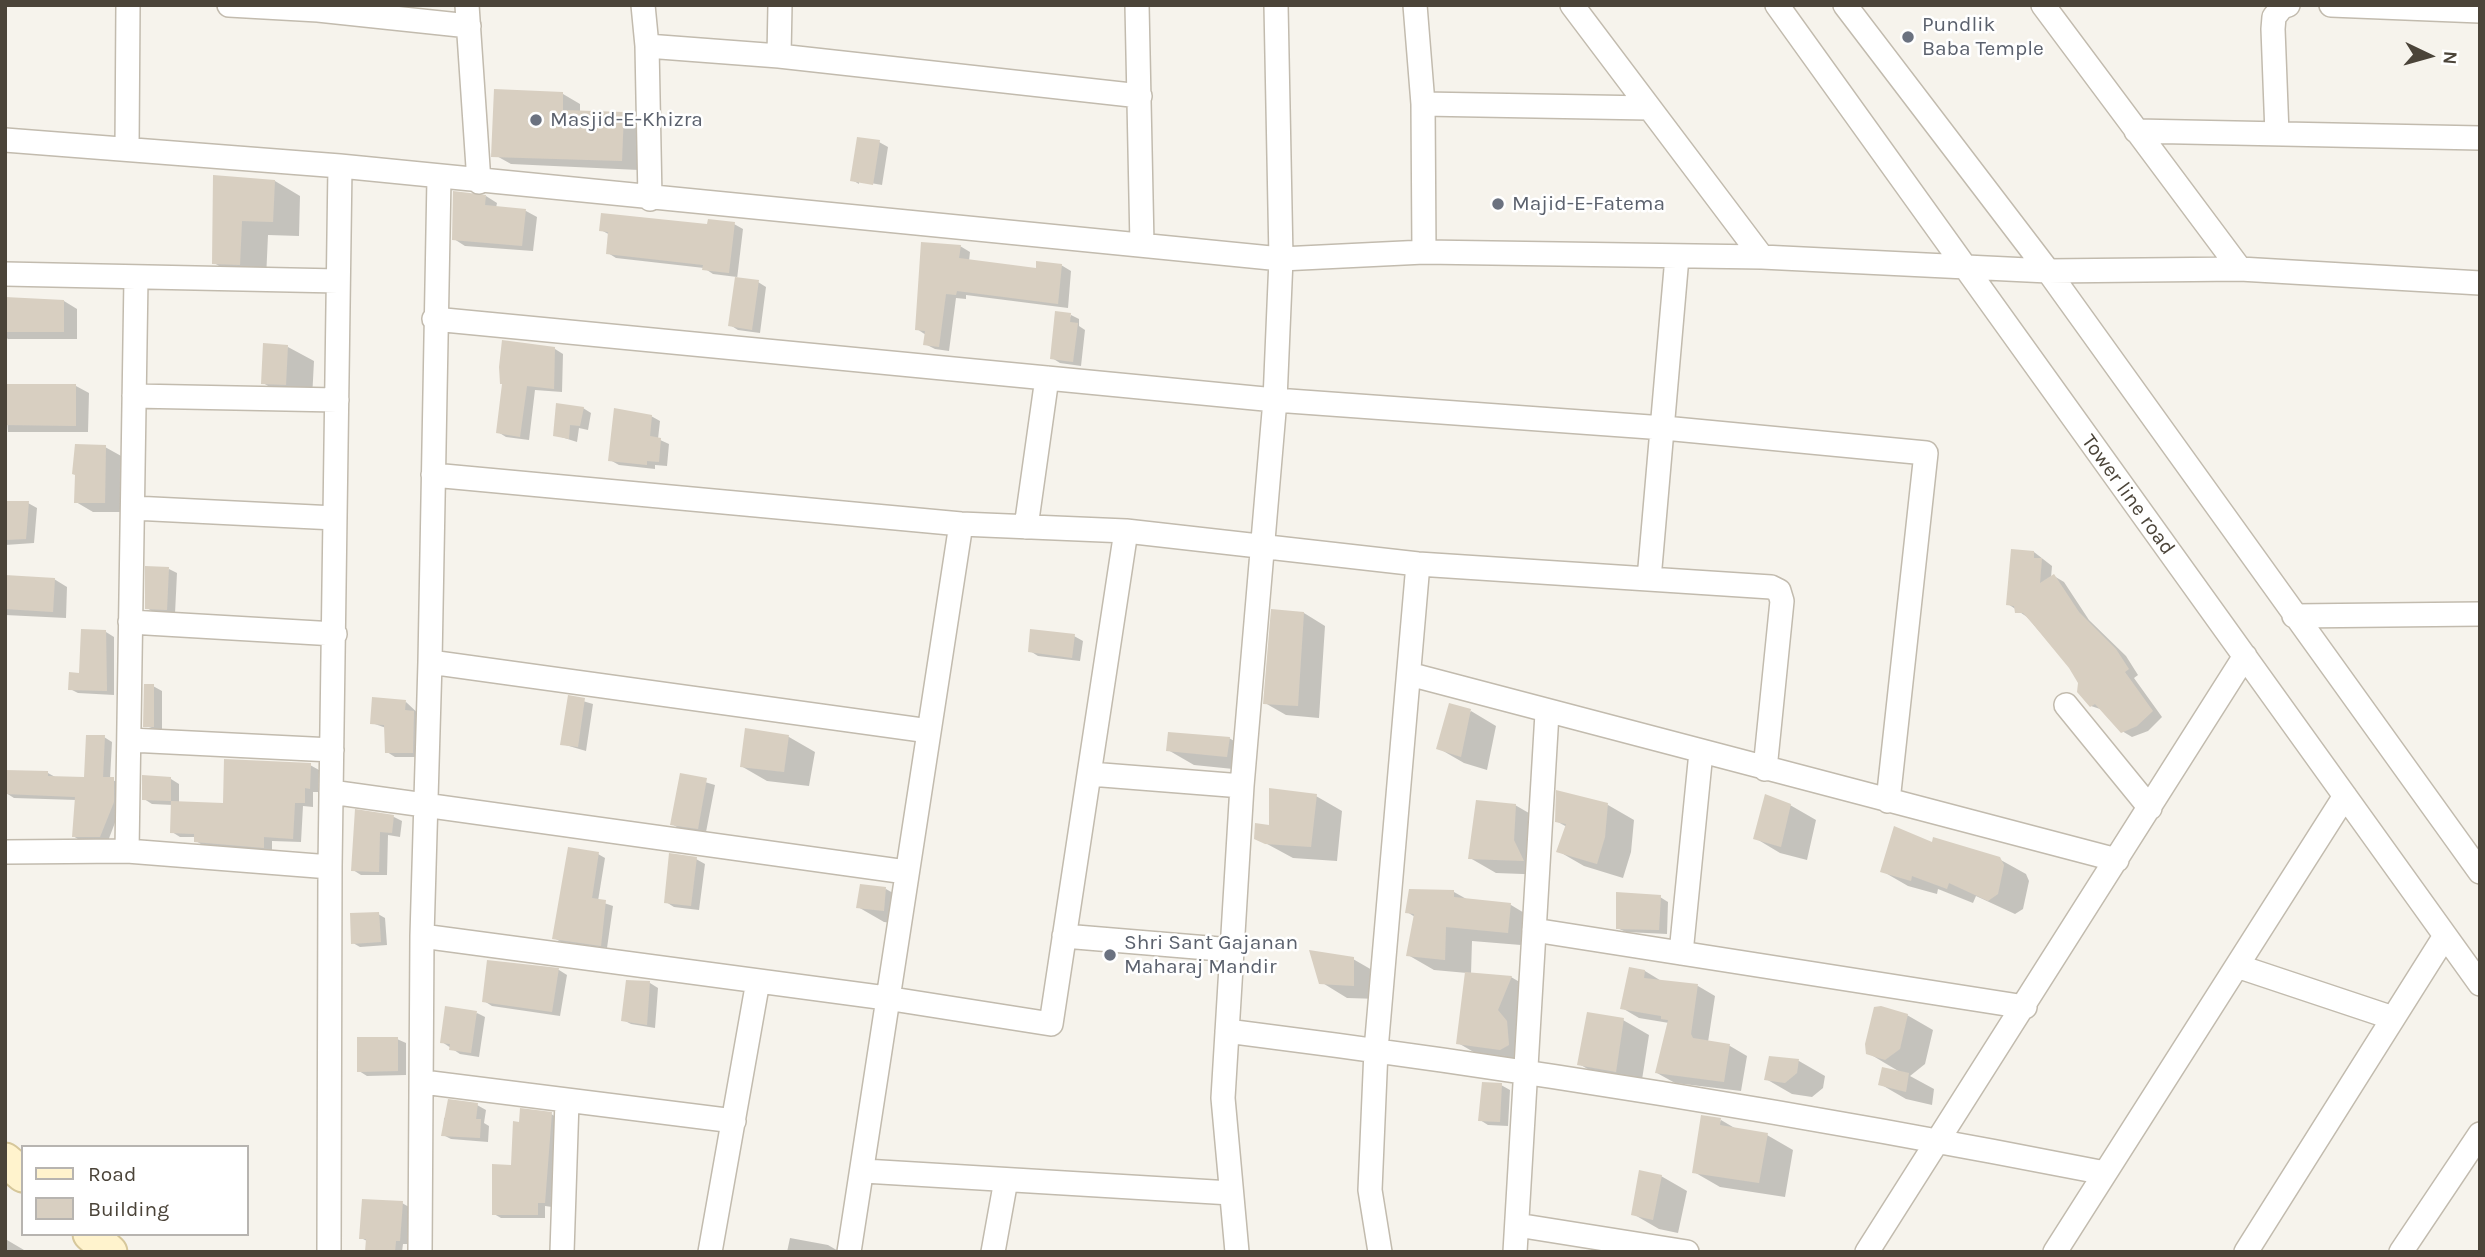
<!DOCTYPE html>
<style>
body{margin:0}
#map{position:relative;width:2485px;height:1257px;overflow:hidden;background:#f6f3ec;font-family:Karla,sans-serif}
canvas{display:block}
.frame{position:absolute;inset:0;border:7px solid #4b4439;pointer-events:none}
.legend{position:absolute;left:21px;top:1145px;width:228px;height:91px;box-sizing:border-box;background:#fff;border:2px solid #b7b4b0;margin:0;padding:9px 12px;list-style:none;font-size:21px;color:#4b4439}
.legend li{display:flex;align-items:center;gap:14px;height:35px}
.legend b{width:35px;border:2px solid #b7b4b0}
.north{position:absolute;left:2394px;top:21px;width:70px;height:70px;-webkit-text-stroke:5px #fff;paint-order:stroke;rotate:95deg;font-size:19px;font-weight:700;line-height:28px;text-align:center;color:#4b4439}
.north::after{content:'';display:block;margin:auto;width:24px;height:32px;background:#4b4439;clip-path:polygon(50% 0,100% 100%,50% 72%,0 100%)}
</style>
<div id="map">
<canvas width="2485" height="1257"></canvas>
<div class="frame"></div>
<ul class="legend">
<li><b style="height:9px;background:#fff3cd"></b>Road</li>
<li><b style="height:19px;background:#d8cfc1"></b>Building</li>
</ul>
<div class="north">N</div>
</div>
<script>
const ctx = document.querySelector('canvas').getContext('2d');
ctx.lineJoin = 'round';
function fillPath(path, color) { ctx.fillStyle = color; ctx.fill(path, 'evenodd'); }
function trace(path, color, width, dash) { ctx.strokeStyle = color; ctx.lineWidth = width; ctx.lineCap = dash ? 'butt' : 'round'; ctx.setLineDash(dash || []); ctx.stroke(path); }
function drawText(font, color, halo, rows, align = 'center') {
  ctx.font = font + ' Karla,sans-serif'; ctx.lineWidth = 5; ctx.setLineDash([]); ctx.textBaseline = 'middle'; ctx.strokeStyle = halo; ctx.fillStyle = color; for (const [text, x, y, turn = 0] of rows) {
    ctx.save(); ctx.translate(x, y); ctx.rotate((+turn || 0) * Math.PI / 180); ctx.textAlign = isNaN(turn) ? turn : align; if (halo) ctx.strokeText(text, 0, 0); ctx.fillText(text, 0, 0); ctx.restore();
  }
}
fillPath(new Path2D(`
 M563,94L580,104V112L623,114L641,124L639,170L511,164L493,154Z
 M879,142L888,147L882,185L859,181V184L852,180Z
 M215,177L275,181L300,196L299,236L268,235L266,279L240,278L214,263Z
 M486,196L497,203L496,208L526,211L537,217L533,251L465,246L454,239Z
 M734,224L743,229L737,279L758,282L766,287L760,333L738,330L730,325L737,277L713,274L704,268L616,258L608,253L610,235L601,230Z
 M960,246L970,252L969,261L1037,270L1061,265L1071,271L1068,308L966,295V299L956,298L949,351L935,349L925,344L926,335L917,329Z
 M5,298L64,301L77,309V339H8L5,337Z
 M1071,315L1079,319V326L1085,330L1081,366L1060,363L1052,358Z
 M288,347L314,361L312,399L289,398L263,383Z
 M555,349L563,354L562,392L535,390L529,440L506,437L498,432L504,384Z
 M5,385L76,386L89,393L88,432H8Z
 M583,408L591,413L588,430L579,428L577,442L555,435Z
 M651,416L660,421L658,439L669,444L667,466L655,465V469L619,465L610,460Z
 M105,447L123,457L122,512H93L76,502Z
 M5,503H28L37,508L34,543L5,545Z
 M2034,552L2052,566L2051,578L2054,576L2064,582L2089,620L2126,656L2138,675L2134,678L2162,717L2148,731L2132,737L2122,731L2103,710L2091,706L2070,667L2027,617L2008,604Z
 M169,569L177,573L175,614L155,613L147,608Z
 M5,577L54,579L67,587L66,618L5,615Z
 M1273,611L1304,613L1325,626L1319,718L1286,715L1265,703Z
 M106,632L114,637V695L78,693L70,689Z
 M1074,636L1083,641L1080,661L1038,656L1030,651Z
 M153,686L162,691V731L145,726Z
 M569,697L593,704L586,751L562,744Z
 M406,702L422,717L421,757H395L387,752L386,728L372,723Z
 M1471,711L1496,726L1487,770L1464,763L1438,748Z
 M747,730L789,737L815,752L809,786L767,781L741,766Z
 M104,737L112,742L110,779L122,784L121,807L108,841H81L73,836L76,800L14,798L6,793L48,773L57,778H86Z
 M1229,738L1255,753L1253,771L1194,765L1168,750Z
 M310,765L319,770L318,792H313V807L303,806L301,842L272,841V851L204,846L196,841V837H180L172,832L173,805L152,804L144,799L171,779L179,784V803L224,805Z
 M681,775L715,785L706,832L680,829L672,824Z
 M1316,796L1342,811L1337,861L1293,858L1256,838Z
 M1515,805L1541,820L1549,875L1496,873L1470,858Z
 M1608,805L1634,820L1631,852L1623,878L1584,866L1558,851L1567,827L1556,821Z
 M1790,805L1816,820L1807,860L1780,853L1755,838Z
 M356,811L394,817L402,821L400,837L388,835L387,875H361L353,870Z
 M1933,844L1999,859L2026,874L2029,881L2023,909L2015,914L1976,896L1973,903L1938,889L1937,894L1908,886L1882,871Z
 M598,854L605,858L598,901L613,906L607,948L561,942L554,938Z
 M696,859L705,864L699,910L674,907L666,902Z
 M886,889L912,904L909,925L884,922L858,907Z
 M1454,892L1470,901L1511,905L1536,920L1533,946L1472,941L1471,974L1511,977L1537,992L1527,1064L1484,1058L1458,1043L1467,973L1434,970L1408,955L1415,917L1407,912Z
 M1660,897L1668,902L1667,934L1626,932L1617,928Z
 M378,914L385,918L387,945L360,947L353,943Z
 M1353,959L1379,974V999L1347,998L1321,982Z
 M488,962L559,970L567,975L560,1016L492,1006L484,1001Z
 M1630,969L1645,971L1663,982L1698,986L1715,996L1708,1042L1730,1046L1747,1056L1741,1091L1675,1083L1657,1073L1669,1023L1639,1018L1622,1008Z
 M628,981L650,983L658,988L655,1028L631,1024L623,1020Z
 M477,1013L485,1017L479,1057L460,1054L442,1042Z
 M1907,1015L1933,1030L1925,1064L1910,1076L1934,1089L1932,1105L1906,1099L1880,1084L1900,1072L1868,1053Z
 M1623,1020L1649,1035L1641,1086L1605,1079L1579,1064Z
 M397,1039L406,1043V1075L367,1076L359,1071Z
 M1770,1057L1799,1061L1825,1076L1823,1088L1812,1097L1792,1094L1766,1079Z
 M1501,1085L1510,1090L1508,1126L1488,1125L1480,1120Z
 M477,1105L486,1110L484,1123L489,1126L488,1142L451,1139L443,1135L444,1118Z
 M551,1114L558,1118L552,1207L545,1206V1218H501L494,1214L512,1166Z
 M1721,1120L1738,1130L1767,1135L1793,1150L1785,1197L1720,1187L1694,1172Z
 M1661,1176L1687,1191L1678,1233L1659,1229L1633,1214Z
 M402,1203L409,1207L407,1244H403L402,1252H367V1241L361,1238Z
 M790,1238L828,1245L840,1252H787Z
 M7,1240L24,1250L26,1252H5Z`), '#0003');
fillPath(new Path2D(`
 M494,89L563,92V110L624,112L622,161L491,157Z
 M857,137L880,140L873,185L850,181Z
 M213,175L275,180L273,222L242,221L240,265L212,264Z
 M453,191L486,195L485,205L526,209L522,246L452,240Z
 M601,213L707,224L708,219L735,222L729,273L702,270L703,265L606,254L608,232L599,231Z
 M921,242L961,245L959,258L1036,268V261L1062,264L1058,304L957,291L956,295L946,294L939,347L923,345L925,331L915,330Z
 M735,277L759,280L752,330L728,326Z
 M5,297L64,300V332H5Z
 M1055,311L1071,313L1070,322L1078,323L1073,362L1050,359Z
 M502,340L555,347L554,389L527,386L520,437L496,433L502,384H500L499,367Z
 M263,343L288,345L286,385L261,384Z
 M5,384H76V426L5,425Z
 M556,403L584,407L580,426L570,425L569,439L553,436Z
 M614,408L652,415L650,436L661,438L659,462L647,461V465L608,461Z
 M75,444L106,445L105,503H74L75,475L72,474Z
 M5,501H29L26,539L5,540Z
 M2011,549L2034,551V558H2042L2040,583L2054,574L2079,612L2116,649L2129,669L2125,672L2153,711L2137,726L2121,733L2095,704L2090,707L2077,692L2078,683L2069,668L2032,623L2023,613H2015L2014,606L2006,605Z
 M145,566L169,567L167,610L145,609Z
 M5,575L55,578L53,612L5,609Z
 M1271,609L1304,612L1298,706L1263,704Z
 M81,629L106,630L107,691L68,690L69,672L79,673Z
 M1030,629L1075,634L1072,658L1028,652Z
 M144,684H154V727H143Z
 M568,695L585,698L578,747L560,745Z
 M372,697L406,700L405,710L414,711L413,753H385L384,725L370,724Z
 M1449,703L1471,709L1461,757L1436,749Z
 M745,728L789,735L784,772L740,767Z
 M1168,732L1230,737L1227,757L1166,751Z
 M86,735H105L103,777H114V802L100,837H72L75,797L5,794V770L48,771V776L84,777Z
 M224,759L311,763L310,789L305,788V803H295L293,839L264,837V848L194,842V834L170,833L171,801L223,803Z
 M680,773L707,778L698,829L670,825Z
 M142,775L171,777V801L142,800Z
 M1269,788L1317,794L1311,847L1265,844L1254,839L1255,823L1269,825Z
 M1556,790L1608,803L1605,837L1597,864L1556,852L1566,824L1555,822Z
 M1765,794L1791,804L1781,847L1753,839Z
 M1476,800L1516,804L1514,840L1524,861L1468,859Z
 M355,809L394,815L392,833L380,832L379,872L351,871Z
 M1894,826L1932,842L1933,837L2000,857L2004,865L1998,894L1988,901L1949,883L1947,889L1912,876L1911,881L1880,872Z
 M568,847L599,852L592,898L606,900L601,946L552,939Z
 M669,853L697,857L691,906L664,903Z
 M860,884L886,887L884,911L856,908Z
 M1409,889L1454,890V897L1511,903L1508,933L1446,927L1445,960L1406,956L1414,914L1405,913Z
 M1616,892L1661,895L1659,930L1616,929Z
 M379,912L381,942L351,944L350,913Z
 M1309,950L1354,957V986L1319,984Z
 M487,960L559,968L552,1012L482,1002Z
 M1629,967L1645,970L1644,978L1698,984L1691,1034L1693,1038L1730,1044L1724,1082L1655,1073L1668,1020L1661,1019V1016L1620,1009Z
 M1465,972L1512,976L1498,1010L1507,1021L1509,1045L1500,1050L1456,1044Z
 M626,980L650,981L647,1025L621,1021Z
 M445,1006L477,1011L471,1053L449,1050L450,1044L440,1043Z
 M1881,1006L1908,1014L1900,1049L1885,1060L1866,1054L1865,1044L1874,1007Z
 M1587,1012L1624,1018L1616,1072L1577,1065Z
 M357,1037H398V1071L357,1072Z
 M1769,1056L1799,1059L1797,1073L1785,1083L1764,1080Z
 M1882,1067L1909,1073L1906,1092L1878,1085Z
 M1482,1082L1502,1083L1500,1122L1478,1121Z
 M448,1099L478,1103L476,1119H481L480,1138L441,1136Z
 M520,1108L552,1112L545,1203H538V1215H492V1164L511,1165L513,1121L519,1122Z
 M1701,1115L1721,1118L1720,1125L1768,1133L1759,1183L1692,1173Z
 M1639,1170L1662,1175L1653,1220L1631,1215Z
 M362,1199L403,1201L400,1241H396L395,1252H365L366,1239H359Z`), '#d8cfc1');
const street = new Path2D(`
 M229,5L318,10L469,26
 M467,5L479,182
 M643,5L647,46L650,199
 M1137,5L1142,245
 M1415,5L1423,104L1424,252
 M1572,5L1762,257
 M1777,5L2480,984
 M1845,5L2048,271L2480,872
 M2043,5L2240,269
 M2331,5L2480,11
 M647,46L779,56L1140,96
 M779,56L780,5
 M1423,104L1649,108
 M2136,131L2480,138
 M2277,134L2273,29L2274,17L2282,7L2288,5
 M5,140L340,166L1281,259L1424,252L1762,257L2048,271L2240,269L2480,283
 M127,149L128,5
 M5,274L338,281
 M434,319L1275,400L1664,428L1926,453L1888,801
 M134,396L337,400
 M433,475L961,524L1126,531L1418,564L1771,587L1779,591L1782,601L1765,769
 M133,508L335,518
 M1026,527L1047,378
 M1649,579L1677,257
 M2294,616L2480,614
 M130,622L335,634
 M430,662L929,731
 M1409,674L2117,860
 M2066,705L2150,808
 M130,740L332,750
 M1090,774L1242,786
 M331,792L906,872
 M127,851L136,278
 M5,852L127,851L330,867
 M1534,930L2025,1007
 M422,936L886,998L1051,1024L1126,531
 M1064,936L1232,950
 M1681,953L1701,752
 M2237,966L2393,1018
 M1227,1031C1521,1068 1815,1116 2105,1173
 M423,1082L734,1121
 M864,1171L1231,1193
 M1517,1225L1687,1252
 M329,1252L330,867L340,166
 M420,1252L422,936L430,662L439,178
 M562,1252L567,1101
 M710,1252L758,981
 M849,1252L961,524
 M993,1252L1006,1180
 M1237,1252L1223,1098L1242,786L1275,400L1281,259L1276,5
 M1380,1252L1370,1190L1376,1050L1418,564
 M1515,1252L1547,713
 M1867,1252L2245,656
 M2055,1252L2345,796
 M2246,1252L2445,936
 M2401,1252L2480,1134`);
const secondary = new Path2D(`
 M5,1160L23,1175
 M90,1234L110,1252`);
trace(street, '#c2bbae', 26);
trace(secondary, '#d6c79b', 37);
trace(street, '#fff', 23);
trace(secondary, '#fff3cd', 33);
for (const [x, y, r, color] of [
 [1908,37,7,"#6b7280"],
 [536,120,7,"#6b7280"],
 [1498,204,7,"#6b7280"],
 [1110,955,7,"#6b7280"]
]) { const dot = new Path2D(); dot.arc(x, y, r, 0, 2 * Math.PI); ctx.fillStyle = color; ctx.fill(dot); trace(dot, '#fff', 2.5); }
drawText('21px', '#5b616d', '#fff', [
 ["Pundlik",1922,25],
 ["Baba Temple",1922,49],
 ["Masjid-E-Khizra",550,120],
 ["Majid-E-Fatema",1512,204],
 ["Shri Sant Gajanan",1124,943],
 ["Maharaj Mandir",1124,967]
], 'left');
drawText('21px', '#4b4439', '#fff', [
 ["Tower line road",2128,495,54]
]);
</script>
